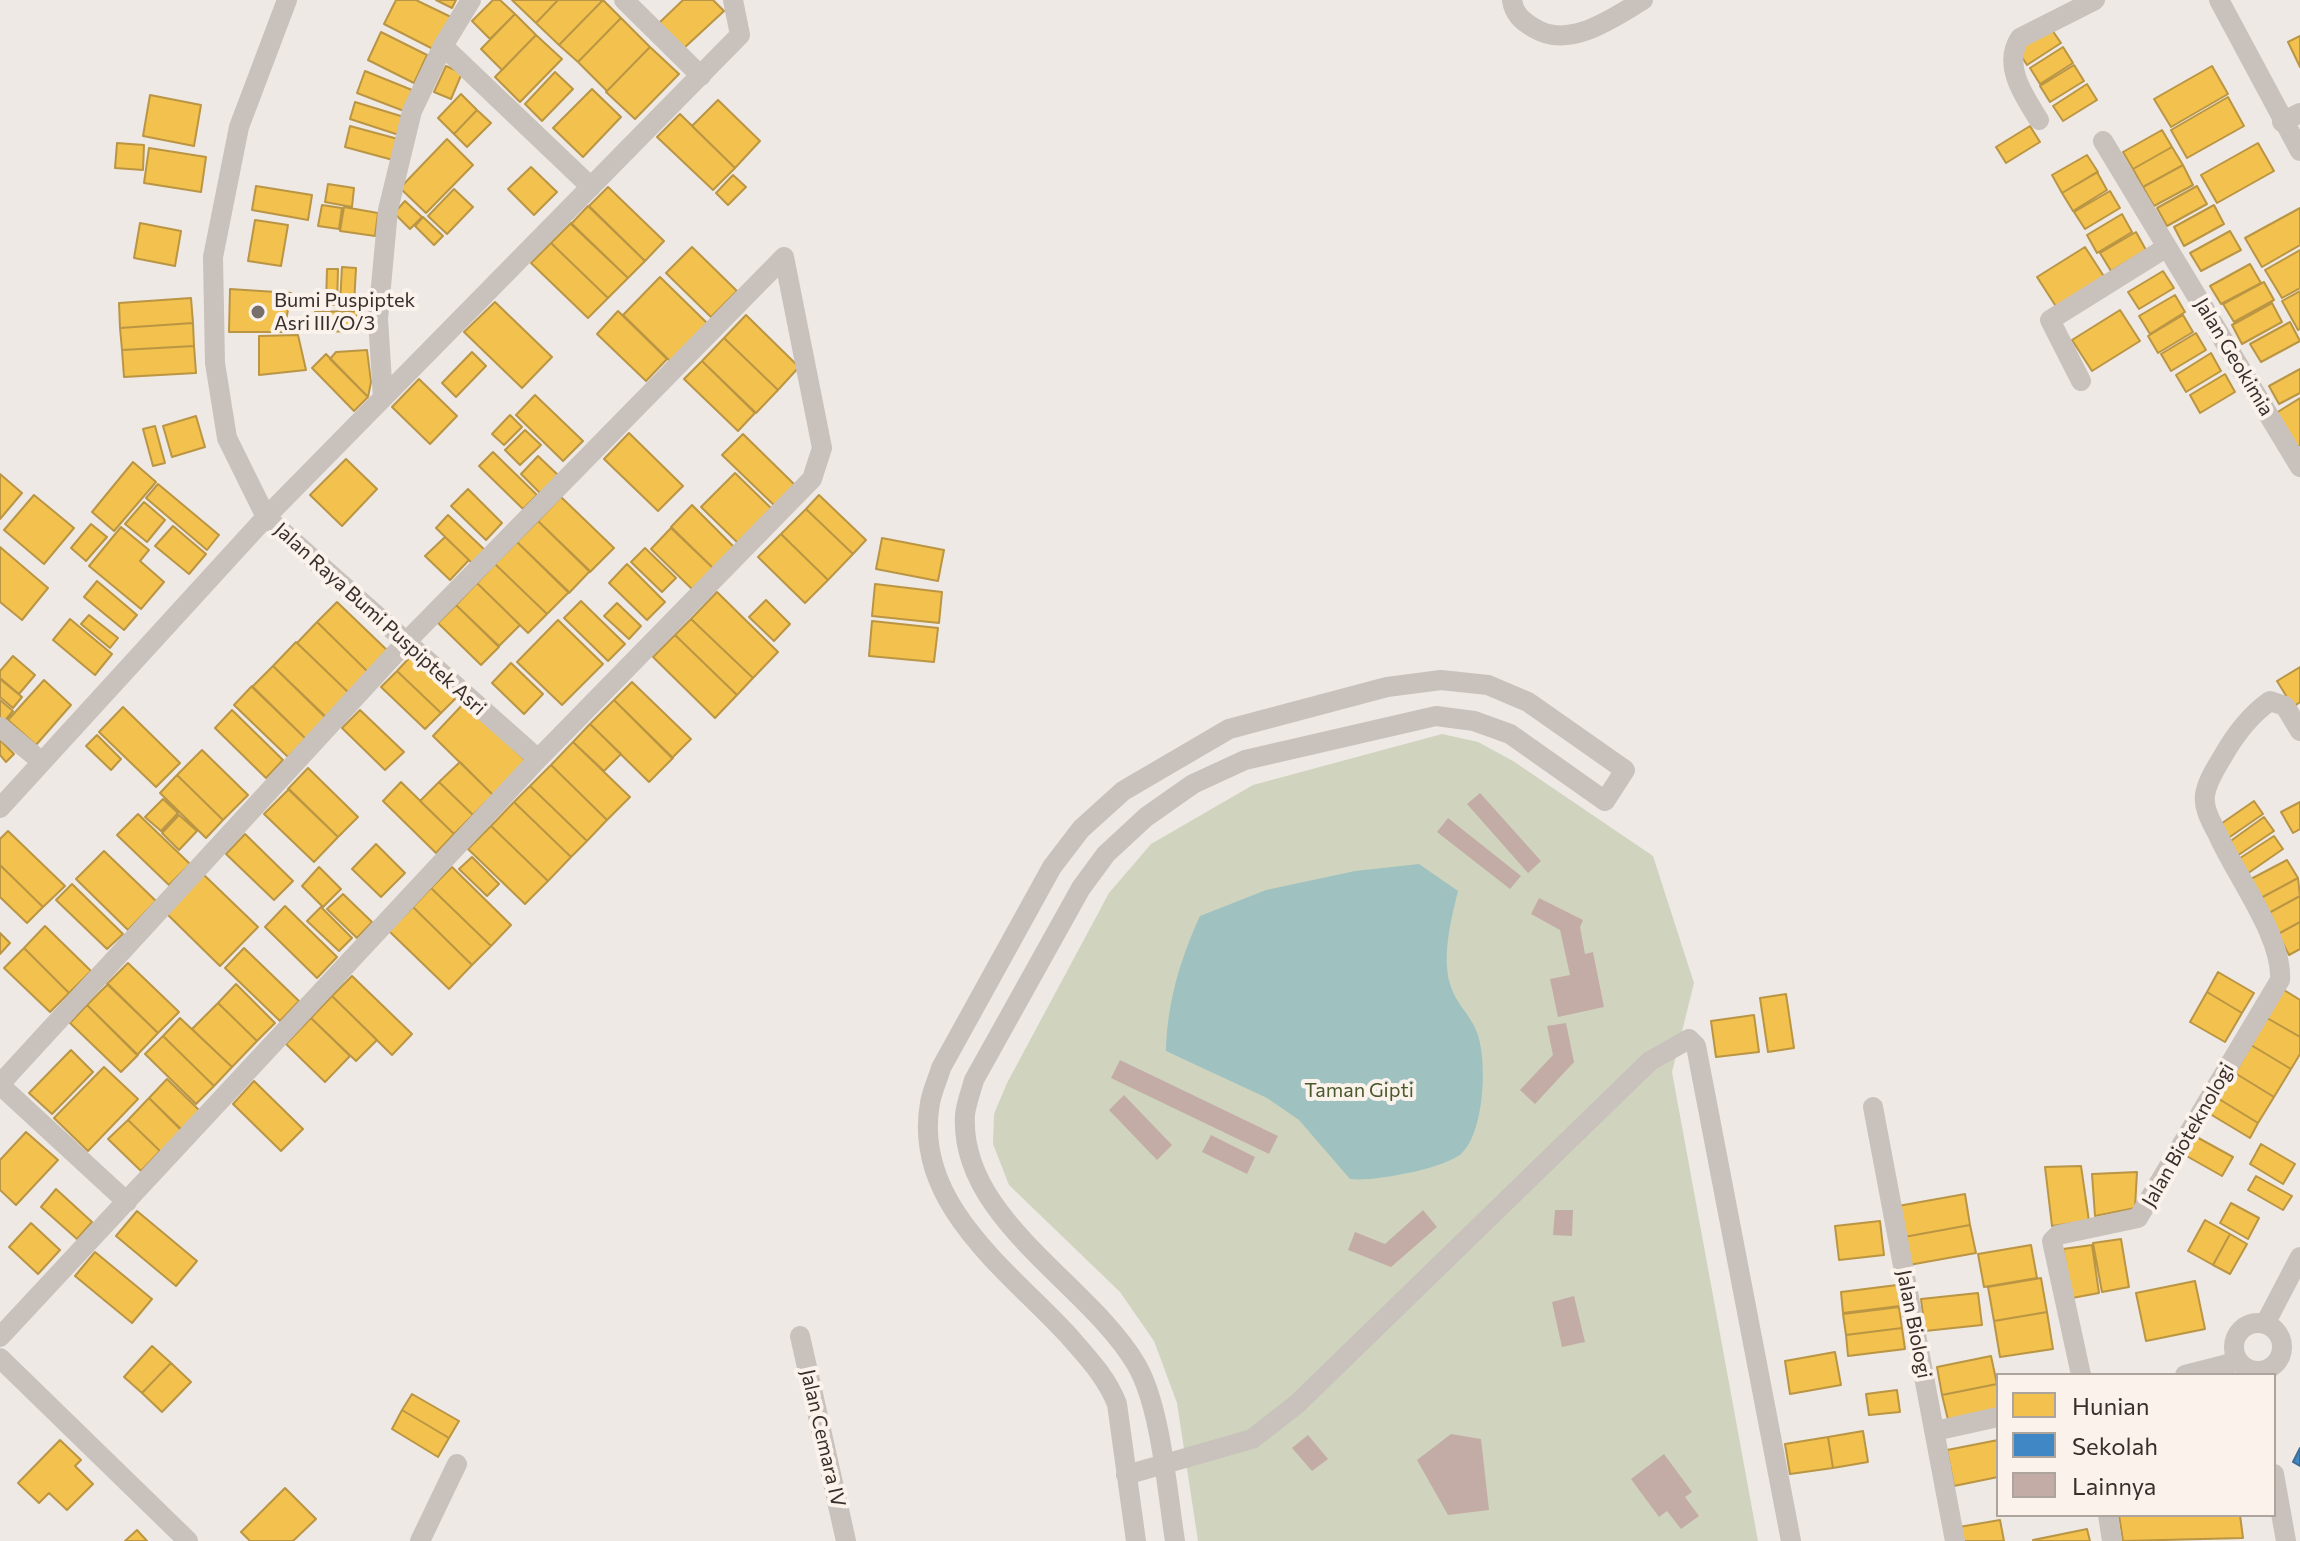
<!DOCTYPE html>
<style>
body{margin:0}
#map{position:relative;width:2300px;height:1541px;overflow:hidden;background:#eee9e4;font-family:Commissioner,sans-serif}
canvas{display:block}
.legend{position:absolute;left:1996px;top:1373px;width:280px;height:144px;box-sizing:border-box;background:#fbf3eb;border:2px solid #ada49e;margin:0;padding:10px 14px;list-style:none;font-size:24px;color:#392e2a}
.legend li{display:flex;align-items:center;gap:16px;height:40px}
.legend b{width:40px;border:2px solid #ada49e}
</style>
<div id="map">
<canvas width="2300" height="1541"></canvas>
<ul class="legend">
<li><b style="height:22px;background:#f2c14e"></b>Hunian</li>
<li><b style="height:22px;background:#3f88c5"></b>Sekolah</li>
<li><b style="height:22px;background:#c3aca5"></b>Lainnya</li>
</ul>
</div>
<script>
const ctx = document.querySelector('canvas').getContext('2d');
ctx.lineJoin = 'round';
function fillPath(path, color) { ctx.fillStyle = color; ctx.fill(path, 'evenodd'); }
function trace(path, color, width, dash) { ctx.strokeStyle = color; ctx.lineWidth = width; ctx.lineCap = dash ? 'butt' : 'round'; ctx.setLineDash(dash || []); ctx.stroke(path); }
function drawText(font, color, halo, rows, align = 'center') {
  ctx.font = font + ' Commissioner,sans-serif'; ctx.lineWidth = 8; ctx.setLineDash([]); ctx.textBaseline = 'middle'; ctx.strokeStyle = halo; ctx.fillStyle = color; for (const [text, x, y, turn = 0] of rows) {
    ctx.save(); ctx.translate(x, y); ctx.rotate((+turn || 0) * Math.PI / 180); ctx.textAlign = isNaN(turn) ? turn : align; if (halo) ctx.strokeText(text, 0, 0); ctx.fillText(text, 0, 0); ctx.restore();
  }
}
fillPath(new Path2D(`
 M1442,734L1478,742L1513,761L1653,856L1694,983L1672,1072L1758,1541H1198L1177,1403L1154,1341L1120,1292L1009,1185L993,1144L994,1114L1007,1083L1109,893L1151,844L1253,785Z`), '#d0d4be');
fillPath(new Path2D(`
 M1419,864L1458,891C1451,920 1441,958 1451,987C1456,1003 1470,1015 1476,1030C1488,1057 1485,1131 1462,1153C1445,1169 1372,1182 1350,1179L1299,1120L1267,1098L1166,1051C1167,1004 1180,959 1200,916L1266,890L1355,871Z`), '#9fc2c1');
const homes = new Path2D(`
 M396,0H416L451,17L435,50L384,24Z
 M436,0H456L452,8Z
 M493,0H500L515,14L490,39L472,21Z
 M512,0H558L536,23Z
 M558,0H603L559,45L536,23Z
 M603,0L621,18L578,62L559,45Z
 M683,0H713L724,11L683,49L658,24Z
 M515,14L536,35L502,70L481,49Z
 M621,18L650,47L607,91L578,62Z
 M2050,27L2061,43L2027,65L2017,49Z
 M381,32L427,55L414,83L368,60Z
 M536,35L562,59L520,102L495,77Z
 M2300,36V67L2288,42Z
 M650,47L679,74L635,119L606,92Z
 M2063,47L2073,63L2040,84L2030,68Z
 M2074,65L2084,81L2050,102L2040,86Z
 M446,66L462,73L451,99L434,92Z
 M2212,66L2228,94L2171,127L2154,99Z
 M365,71L412,90L404,111L357,93Z
 M555,72L573,89L542,121L525,104Z
 M2087,84L2097,100L2063,121L2053,106Z
 M592,89L621,117L583,157L553,128Z
 M461,94L477,110L454,134L438,118Z
 M150,95L201,105L194,146L143,136Z
 M2228,97L2244,126L2187,158L2171,130Z
 M718,100L760,141L735,168L692,126Z
 M355,102L404,117L399,135L350,119Z
 M477,110L491,123L467,147L454,134Z
 M680,114L735,168L713,190L657,137Z
 M350,126L398,139L393,160L345,147Z
 M2030,126L2040,142L2006,163L1996,147Z
 M2162,130L2172,147L2133,169L2123,152Z
 M447,139L473,165L426,213L400,188Z
 M117,143L144,145L143,170L115,168Z
 M2258,143L2274,171L2217,203L2201,175Z
 M2172,147L2183,165L2143,187L2133,169Z
 M149,148L206,157L201,192L144,183Z
 M2087,155L2098,172L2062,193L2052,175Z
 M2183,165L2193,185L2154,206L2143,187Z
 M531,167L557,192L534,215L508,189Z
 M2097,172L2107,190L2073,211L2062,193Z
 M733,175L746,187L728,205L716,193Z
 M328,184L354,188L352,207L325,202Z
 M256,186L312,195L308,220L252,210Z
 M2197,186L2207,204L2167,226L2157,208Z
 M608,187L664,241L645,261L589,206Z
 M454,189L473,207L447,234L428,216Z
 M2110,191L2120,208L2085,229L2074,212Z
 M405,201L422,217L410,229L394,213Z
 M322,205L342,208L339,229L318,226Z
 M2214,205L2224,224L2184,246L2174,227Z
 M588,206L645,261L628,278L571,224Z
 M344,207L378,213L375,236L340,231Z
 M2300,208V245L2262,267L2245,238Z
 M2122,214L2132,232L2097,253L2087,235Z
 M423,217L443,236L434,245L415,226Z
 M255,220L288,225L281,266L248,261Z
 M140,223L181,231L175,266L134,258Z
 M571,223L628,278L608,298L551,243Z
 M2230,231L2241,250L2201,271L2190,253Z
 M2136,232L2146,250L2111,271L2100,253Z
 M551,243L608,298L588,318L531,263Z
 M692,247L737,291L711,317L666,273Z
 M2085,247L2105,278L2057,308L2037,277Z
 M2300,250V288L2282,298L2265,270Z
 M2250,264L2261,283L2221,304L2210,286Z
 M342,267L356,268L354,304L340,303Z
 M327,269H338L337,305L326,304Z
 M2163,271L2174,288L2139,309L2128,292Z
 M660,277L708,324L671,362L623,315Z
 M2264,282L2274,300L2234,322L2223,304Z
 M230,289L291,293L284,332H229Z
 M2300,291V329L2298,330L2282,301Z
 M2175,295L2185,312L2150,334L2139,316Z
 M191,298L193,323L120,328L119,303Z
 M495,302L552,357L522,388L464,332Z
 M2272,303L2282,322L2242,344L2232,325Z
 M2120,310L2140,341L2092,371L2072,340Z
 M357,311V331L316,332L315,312Z
 M618,311L667,359L646,381L597,334Z
 M746,315L799,367L778,390L724,338Z
 M2183,315L2193,332L2158,353L2148,336Z
 M2290,322L2300,341L2261,362L2250,344Z
 M193,323L194,346L122,350L120,328Z
 M2196,333L2206,350L2171,371L2161,354Z
 M298,335L306,370L259,375V336Z
 M724,338L778,390L756,413L702,361Z
 M194,346L196,373L124,377L122,350Z
 M367,350L371,382L368,397L330,359L336,352Z
 M472,352L486,366L456,397L442,383Z
 M2211,353L2221,371L2186,392L2176,375Z
 M326,354L368,397L354,411L312,368Z
 M702,361L755,413L738,431L684,379Z
 M2300,369V393L2279,404L2269,386Z
 M2225,374L2235,392L2200,413L2190,395Z
 M419,379L457,416L430,444L392,407Z
 M535,395L583,441L563,461L516,415Z
 M2300,398V445L2297,447L2276,413Z
 M510,415L522,427L504,445L492,434Z
 M196,416L205,447L172,457L163,426Z
 M155,426L165,463L153,466L143,429Z
 M525,430L541,445L520,465L505,450Z
 M629,433L683,486L658,511L604,459Z
 M743,434L797,487L777,508L722,455Z
 M493,452L537,495L523,509L479,466Z
 M538,456L559,476L541,494L521,474Z
 M346,459L377,489L342,526L310,495Z
 M133,462L156,482L114,531L92,512Z
 M735,473L774,511L740,545L701,507Z
 M0,474L22,493L0,519Z
 M158,484L219,535L207,550L146,498Z
 M468,489L502,523L486,540L451,506Z
 M34,495L74,528L44,564L4,530Z
 M819,495L866,540L853,554L806,509Z
 M561,497L614,548L590,572L538,521Z
 M144,502L165,520L147,542L125,524Z
 M692,505L734,547L713,568L671,527Z
 M806,509L853,554L828,580L781,534Z
 M448,515L488,553L475,566L436,528Z
 M538,521L590,571L569,593L517,542Z
 M91,524L107,537L86,561L71,548Z
 M173,526L206,554L189,574L155,546Z
 M121,527L149,550L140,561L164,582L141,609L89,566Z
 M671,528L713,568L692,589L651,549Z
 M781,534L828,580L805,603L758,557Z
 M445,537L469,560L450,580L425,556Z
 M882,538L944,550L938,581L876,569Z
 M517,542L569,592L547,614L495,564Z
 M0,547L48,588L22,620L0,602Z
 M645,548L676,578L662,592L631,562Z
 M495,564L547,614L528,633L477,583Z
 M627,564L665,602L647,620L609,583Z
 M97,581L137,615L124,630L84,597Z
 M477,583L520,625L499,646L456,605Z
 M875,584L942,592L939,623L872,616Z
 M717,592L778,652L753,678L691,619Z
 M766,600L790,624L774,641L749,617Z
 M581,601L625,644L608,661L564,618Z
 M337,602L389,652L369,673L317,622Z
 M617,603L641,626L629,639L604,616Z
 M456,605L499,647L481,665L438,623Z
 M89,615L118,638L110,648L81,624Z
 M70,619L112,654L95,675L53,640Z
 M691,619L753,678L737,695L675,635Z
 M558,620L603,664L562,705L517,662Z
 M872,621L938,628L934,662L869,656Z
 M317,622L369,673L349,693L297,643Z
 M675,635L737,695L715,718L653,657Z
 M296,642L349,693L325,717L273,666Z
 M412,655L456,698L441,713L397,671Z
 M13,656L35,675L19,694L0,678V671Z
 M511,663L543,694L524,714L492,683Z
 M273,666L326,717L306,739L252,687Z
 M2300,667V702L2293,707L2277,681Z
 M397,671L441,713L425,729L381,687Z
 M0,679L22,697L13,708L0,697Z
 M44,680L71,705L36,745L8,720Z
 M632,682L691,739L672,758L614,700Z
 M252,686L306,739L288,757L234,705Z
 M0,700L13,711L2,724L0,722Z
 M614,700L673,758L649,782L590,724Z
 M465,702L526,761L493,795L433,736Z
 M123,707L180,763L156,787L99,732Z
 M232,710L283,760L266,778L215,728Z
 M360,710L404,752L385,770L342,728Z
 M590,724L621,754L604,771L573,742Z
 M97,735L121,759L111,770L86,746Z
 M0,740L14,754L6,762L0,755Z
 M573,742L630,797L607,820L551,765Z
 M202,750L248,795L223,820L177,775Z
 M460,762L493,795L473,815L439,782Z
 M551,765L607,820L587,841L530,786Z
 M308,768L358,817L338,837L288,789Z
 M177,775L223,820L206,838L160,793Z
 M401,782L454,834L436,853L383,801Z
 M439,782L473,815L454,834L420,801Z
 M530,786L587,841L571,857L514,802Z
 M289,789L338,837L314,862L264,814Z
 M163,799L178,813L161,831L145,817Z
 M2254,801L2263,814L2224,841L2215,828Z
 M514,802L571,857L548,881L491,826Z
 M2300,802V829L2293,833L2281,812Z
 M138,814L190,864L169,885L117,835Z
 M179,815L197,831L179,850L162,833Z
 M2264,817L2274,831L2234,858L2225,845Z
 M491,826L548,881L525,904L468,849Z
 M8,831L65,886L43,907L0,865V839Z
 M245,834L293,881L274,900L226,854Z
 M2274,836L2283,849L2244,876L2234,862Z
 M376,844L405,873L381,897L352,869Z
 M104,851L156,901L128,930L76,879Z
 M472,857L499,884L487,896L459,869Z
 M2287,860L2298,878L2259,899L2249,880Z
 M0,865L43,907L27,923L0,897Z
 M319,867L341,889L323,907L302,886Z
 M452,867L511,925L491,946L431,888Z
 M204,875L258,927L220,966L166,913Z
 M2298,878L2300,896L2267,914L2259,899Z
 M72,884L123,934L107,949L56,900Z
 M431,888L491,946L472,965L413,907Z
 M343,894L372,922L357,938L327,909Z
 M2300,896V922L2278,934L2267,914Z
 M285,906L337,957L317,978L265,927Z
 M321,907L352,938L339,951L307,921Z
 M413,907L472,965L449,989L389,931Z
 M2300,922V949L2289,955L2278,934Z
 M45,926L91,971L69,993L24,948Z
 M0,933L10,943L0,954Z
 M24,948L69,993L50,1012L4,968Z
 M244,948L299,1001L280,1021L225,968Z
 M128,963L179,1012L158,1033L107,984Z
 M2218,972L2254,993L2242,1013L2207,992Z
 M352,976L412,1034L392,1055L332,996Z
 M108,984L158,1033L137,1055L87,1005Z
 M236,984L275,1023L257,1041L218,1003Z
 M2284,990L2300,1000V1037L2267,1018Z
 M2207,992L2242,1013L2225,1042L2190,1022Z
 M1786,994L1794,1048L1768,1052L1760,998Z
 M332,996L377,1040L356,1061L311,1018Z
 M218,1003L257,1041L232,1067L192,1029Z
 M87,1005L138,1055L121,1072L70,1023Z
 M1754,1015L1759,1052L1716,1057L1711,1021Z
 M180,1018L232,1067L214,1086L163,1036Z
 M311,1018L350,1056L325,1082L286,1044Z
 M2267,1018L2300,1037V1054L2291,1069L2251,1045Z
 M163,1036L214,1086L196,1104L145,1054Z
 M2251,1045L2291,1069L2274,1097L2235,1073Z
 M71,1050L93,1072L52,1114L29,1093Z
 M104,1067L138,1099L88,1151L54,1118Z
 M2235,1073L2274,1097L2258,1123L2219,1099Z
 M167,1079L201,1112L182,1131L149,1098Z
 M254,1081L303,1129L281,1151L233,1104Z
 M149,1098L182,1130L161,1152L128,1120Z
 M2219,1099L2258,1123L2250,1138L2210,1114Z
 M128,1120L160,1151L141,1171L108,1139Z
 M26,1132L58,1160L16,1205L0,1190V1160Z
 M2193,1135L2233,1157L2222,1176L2183,1154Z
 M2261,1144L2295,1164L2283,1184L2250,1164Z
 M2081,1166L2089,1221L2052,1226L2045,1167Z
 M2137,1172L2135,1208L2095,1216L2092,1174Z
 M2256,1176L2292,1196L2283,1210L2248,1190Z
 M56,1189L92,1222L77,1239L41,1207Z
 M1965,1194L1970,1225L1904,1237L1898,1206Z
 M2231,1203L2259,1218L2248,1239L2220,1223Z
 M137,1211L197,1261L176,1286L116,1236Z
 M2205,1220L2230,1234L2213,1265L2188,1251Z
 M1880,1221L1884,1255L1839,1260L1835,1226Z
 M31,1223L60,1250L38,1274L9,1247Z
 M1970,1225L1976,1253L1909,1265L1904,1237Z
 M2230,1234L2247,1244L2230,1274L2213,1265Z
 M2121,1239L2129,1287L2102,1292L2093,1243Z
 M2031,1245L2037,1278L1984,1287L1978,1254Z
 M2092,1245L2099,1293L2072,1298L2063,1249Z
 M95,1252L152,1299L132,1323L75,1276Z
 M2041,1278L2047,1312L1994,1321L1988,1287Z
 M2195,1281L2205,1329L2146,1341L2136,1293Z
 M1897,1285L1900,1306L1843,1313L1841,1292Z
 M1978,1293L1982,1325L1925,1331L1921,1299Z
 M1899,1307L1902,1328L1846,1335L1843,1314Z
 M2047,1312L2053,1349L2000,1357L1994,1321Z
 M1902,1328L1905,1349L1848,1356L1846,1335Z
 M152,1346L171,1363L142,1393L124,1377Z
 M1835,1352L1841,1385L1790,1394L1785,1361Z
 M1991,1356L1997,1384L1942,1395L1937,1367Z
 M171,1363L191,1382L162,1412L142,1393Z
 M1997,1384L1998,1414L1949,1424L1942,1395Z
 M1897,1390L1900,1412L1869,1415L1866,1394Z
 M412,1394L459,1421L449,1438L402,1410Z
 M402,1410L449,1438L438,1457L392,1429Z
 M1863,1431L1868,1462L1833,1468L1828,1437Z
 M1828,1437L1833,1468L1790,1474L1785,1444Z
 M60,1440L81,1460L75,1466L93,1484L67,1510L49,1493L39,1503L18,1483Z
 M1998,1440V1477L1954,1486L1947,1450Z
 M285,1488L316,1519L293,1541H250L241,1532Z
 M2119,1515H2240L2243,1538L2123,1541Z
 M2000,1520L2004,1541H1961L1959,1527Z
 M2087,1529L2090,1541H2033V1540Z
 M137,1530L147,1541H125Z`);
fillPath(homes, '#f2c14e');
trace(homes, '#ba9543', 2);
const schools = new Path2D(`
 M2300,1448V1466L2293,1462Z`);
fillPath(schools, '#3f88c5');
trace(schools, '#3d6d96', 2);
fillPath(new Path2D(`
 M1480,793L1541,861L1528,873L1467,804Z
 M1448,818L1521,876L1510,889L1437,832Z
 M1539,898L1583,920L1580,927L1585,954L1593,952L1604,1007L1558,1017L1550,979L1570,975L1560,930L1531,914Z
 M1566,1023L1574,1062L1535,1104L1520,1090L1553,1055L1547,1026Z
 M1120,1060L1278,1136L1269,1154L1111,1078Z
 M1124,1095L1172,1145L1157,1160L1109,1110Z
 M1211,1135L1255,1157L1247,1174L1202,1152Z
 M1423,1210L1437,1227L1391,1267L1348,1250L1355,1232L1385,1244Z
 M1555,1210H1573L1572,1236L1553,1235Z
 M1574,1296L1585,1342L1562,1347L1552,1302Z
 M1451,1434L1481,1439L1489,1510L1448,1515L1417,1460Z
 M1308,1435L1328,1459L1312,1471L1292,1448Z
 M1664,1454L1692,1492L1685,1497L1699,1516L1681,1529L1667,1511L1659,1517L1631,1479Z`), '#c3aca5');
trace(new Path2D(`
 M287,0L239,127L213,257L215,363L227,438L266,517L538,759
 M624,0L701,76
 M1512,0C1514,14 1522,21 1534,28C1569,50 1613,18 1643,0
 M2219,0L2300,151
 M443,46L591,187
 M2039,120C2024,96 2002,65 2020,38L2095,0
 M2282,122L2300,113
 M2103,141L2300,467
 M2081,381L2050,320L2167,247
 M383,398L378,319L388,210L412,111L443,46L471,0
 M0,727L42,762
 M0,808L266,517L740,35L733,0
 M0,1084L406,642L784,257
 M0,1085L127,1202
 M1873,1107L1955,1541
 M2234 1347a24 24 0 1 1 48 0a24 24 0 1 1-48 0Z
 M2265,1324L2300,1257
 M800,1336L846,1541
 M0,1337L538,759L812,479L822,448L784,257
 M0,1358L188,1541
 M2081,1375L2052,1241L2058,1235L2138,1218L2280,980C2283,937 2236,876 2218,835C2212,823 2203,809 2205,795C2207,781 2216,768 2223,756C2235,735 2250,715 2270,701L2285,706L2300,731
 M2185,1375L2236,1362
 M1935,1431L1998,1417
 M2274,1474L2286,1541
 M1126,1475L1252,1439L1297,1404L1650,1061L1689,1039L1696,1046L1791,1541
 M2108,1515L2112,1541
 M420,1541L457,1464
 M1136,1541L1117,1404C1106,1376 1087,1357 1068,1335C1008,1270 912,1203 930,1103C932,1091 938,1079 941,1068L1052,867L1081,829L1123,791L1229,729L1387,687L1441,680L1488,685L1528,702L1625,770L1605,801L1510,734L1474,721L1436,716L1245,760L1193,784L1146,817L1106,854L1081,888L974,1080C971,1091 966,1104 965,1115C959,1218 1088,1283 1136,1364C1161,1406 1167,1491 1175,1541`), '#c8c1bc', 20);
for (const [x, y, r, color] of [
 [258,312,8,"#786f6b"]
]) { const dot = new Path2D(); dot.arc(x, y, r, 0, 2 * Math.PI); ctx.fillStyle = color; ctx.fill(dot); trace(dot, '#fbf3eb', 3); }
drawText('20px', '#392e2a', '#fbf3eb', [
 ["Bumi Puspiptek",274,300],
 ["Asri III/O/3",274,323]
], 'left');
drawText('20px', '#392e2a', '#fbf3eb', [
 ["Jalan Geokimia",2234,357,59],
 ["Jalan Raya Bumi Puspiptek Asri",380,619,42],
 ["Jalan Bioteknologi",2188,1135,-60],
 ["Jalan Biologi",1914,1324,79],
 ["Jalan Cemara IV",823,1438,77]
]);
drawText('20px', '#4a592c', '#fbf3eb', [
 ["Taman Gipti",1359,1090]
]);
</script>
